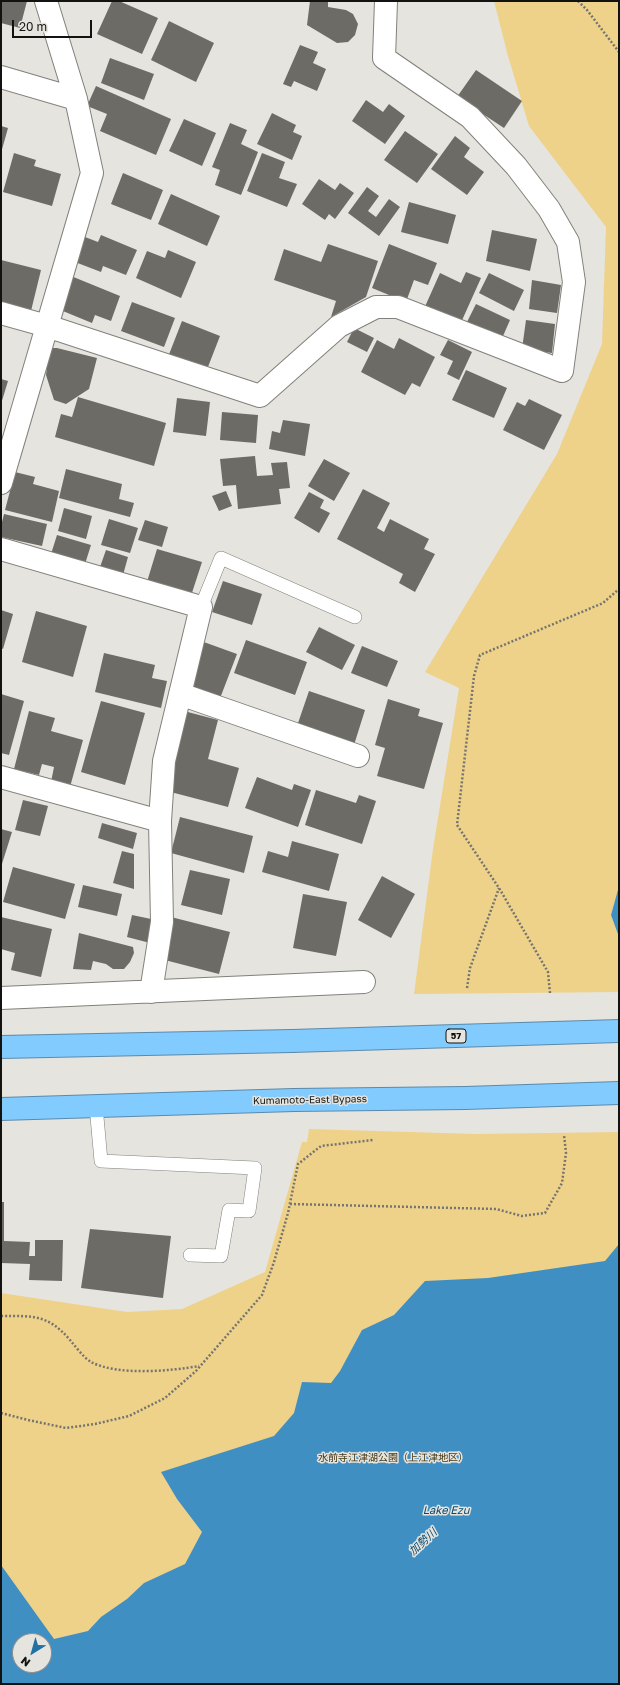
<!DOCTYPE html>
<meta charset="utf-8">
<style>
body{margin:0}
#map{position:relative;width:620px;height:1685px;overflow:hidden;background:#e6e4de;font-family:"Golos Text",sans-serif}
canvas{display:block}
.frame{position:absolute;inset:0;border:2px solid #121210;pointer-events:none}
.north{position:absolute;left:12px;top:1633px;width:40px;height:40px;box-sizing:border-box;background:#e6e4de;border:1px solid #91908c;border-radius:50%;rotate:217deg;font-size:11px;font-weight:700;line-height:16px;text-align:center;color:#121210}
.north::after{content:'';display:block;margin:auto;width:14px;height:18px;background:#1f72a3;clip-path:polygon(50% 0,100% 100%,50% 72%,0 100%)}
.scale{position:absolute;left:12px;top:20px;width:80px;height:18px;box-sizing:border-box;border:2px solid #121210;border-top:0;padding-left:5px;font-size:12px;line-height:14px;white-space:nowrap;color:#121210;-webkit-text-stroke:3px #e6e4de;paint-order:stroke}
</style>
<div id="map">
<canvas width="620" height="1685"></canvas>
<div class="frame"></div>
<div class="north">N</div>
<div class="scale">20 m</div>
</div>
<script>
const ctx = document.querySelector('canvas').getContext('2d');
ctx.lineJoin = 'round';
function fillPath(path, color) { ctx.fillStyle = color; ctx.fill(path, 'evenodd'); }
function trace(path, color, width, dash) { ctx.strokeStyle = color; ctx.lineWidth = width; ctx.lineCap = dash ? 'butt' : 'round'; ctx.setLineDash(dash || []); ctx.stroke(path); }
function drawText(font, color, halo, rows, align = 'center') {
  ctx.font = font + ' "Golos Text","Noto Sans JP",sans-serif'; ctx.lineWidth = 3; ctx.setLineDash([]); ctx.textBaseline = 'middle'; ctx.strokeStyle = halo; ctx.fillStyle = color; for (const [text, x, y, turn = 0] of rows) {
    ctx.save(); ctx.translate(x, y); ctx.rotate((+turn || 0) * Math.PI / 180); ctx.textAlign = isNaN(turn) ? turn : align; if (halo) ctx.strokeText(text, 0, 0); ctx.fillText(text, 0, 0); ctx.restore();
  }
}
fillPath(new Path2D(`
 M494,1H619V886L611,915L619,937V992L414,994L433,849L459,688L425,672L557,454L602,344L606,227L529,126L508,56Z
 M309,1129L476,1134L619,1132V1684H1V1293L127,1312L182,1309L265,1272L302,1142H307ZM20,1641H44V1665H20Z`), '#eed289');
fillPath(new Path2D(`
 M619,886V937L611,915Z
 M619,1244V1684H1V1565L54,1639L88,1631L101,1617L127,1599L144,1583L185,1564L202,1532L177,1499L161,1472L274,1436L294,1413L302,1382L331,1383L340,1371L362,1330L394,1315L425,1281L488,1278L605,1261ZM20,1641H44V1665H20Z`), '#408fc3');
fillPath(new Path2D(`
 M1,1H27L20,28L1,23Z
 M112,1H119L158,18L142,54L97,34Z
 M310,1H328V7L346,10L353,14L358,24L355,35L348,42L337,43L307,25Z
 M169,21L214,43L196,82L151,60Z
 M300,45L318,52L313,63L326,69L317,91L294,81L291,87L283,84Z
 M110,58L154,74L144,100L101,83Z
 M476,70L522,101L504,128L457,97Z
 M96,86L171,119L156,155L100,131L107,114L87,106Z
 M366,100L383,112L389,104L405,116L385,144L352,121Z
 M272,113L296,125L293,132L302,136L292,160L257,144Z
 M184,119L216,133L202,166L169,151Z
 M230,123L247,130L241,144L258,152L241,195L215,185L220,170L212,167Z
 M1,126L8,128L1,153Z
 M405,131L438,154L417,183L384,160Z
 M455,136L470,148L464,157L484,172L467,195L431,169Z
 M14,153L36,160L34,166L61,174L52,206L3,192Z
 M262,153L285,162L279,178L297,184L287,207L247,191Z
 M123,173L163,190L151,220L111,204Z
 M319,179L335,190L340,183L354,193L335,219L329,214L325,220L302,204Z
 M367,187L379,196L368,211L376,217L389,199L400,207L379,236L348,213Z
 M171,194L220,216L207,246L158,224Z
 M409,202L456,215L448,244L401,232Z
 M492,230L537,239L530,271L486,261Z
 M101,235L137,250L126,275L103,266L101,272L75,262L85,237L98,242Z
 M328,244L378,261L366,297L331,317L336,301L274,280L284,249L321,262Z
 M389,244L437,263L428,285L414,280L406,302L372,288Z
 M168,250L196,262L181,298L136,278L147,251L165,258Z
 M1,260L41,270L31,311L1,304Z
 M466,272L481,278L459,327L423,311L440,273L461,283Z
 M489,273L524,290L514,311L479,293Z
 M71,276L120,296L111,321L95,315L92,323L58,309Z
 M532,280L561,285L557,313L529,309Z
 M132,302L175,318L164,347L121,331Z
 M476,304L510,320L500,343L465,326Z
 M526,320L555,324L552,353L522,349Z
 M182,321L220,336L206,372L168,357Z
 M354,328L374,338L367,352L347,342Z
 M399,338L435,357L420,387L412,383L405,395L361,372L377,340L394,349Z
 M448,340L472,352L459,380L447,374L453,361L440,355Z
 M49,348H57L97,358L89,389L66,404L54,400L46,375Z
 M466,370L507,388L494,418L452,400Z
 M1,379L8,381L1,404Z
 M78,397L166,423L154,466L55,437L61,414L72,417Z
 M177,398L210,402L206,436L173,432Z
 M529,399L562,415L544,450L503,430L517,402L525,406Z
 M222,412L258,415L256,443L220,440Z
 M283,420L310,424L305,456L269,449L272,431L280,433Z
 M255,456L257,476L273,475L271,463L287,462L290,488L279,489L281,504L238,509L236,485L223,486L220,459Z
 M324,459L350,473L334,501L308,486Z
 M66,469L122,484L119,499L134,503L130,517L59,498Z
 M15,472L35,477L33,484L59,491L52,522L5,510Z
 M363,489L390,503L377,528L384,532L390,519L429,539L424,549L435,554L415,592L399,583L403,574L337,539Z
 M226,491L232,506L219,511L212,496Z
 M309,492L324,500L320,508L330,513L319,533L294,518Z
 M64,508L92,516L86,539L58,531Z
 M4,514L47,524L42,546L1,537V526Z
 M109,519L138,528L130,553L101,545Z
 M145,520L168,527L162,547L138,540Z
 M57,535L91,545L85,564L51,554Z
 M157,549L202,562L190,599L146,585Z
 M106,550L128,557L123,575L100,567Z
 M223,581L262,594L252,625L212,612Z
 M1,610L13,614L3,649L1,648Z
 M36,611L87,626L73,677L22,662Z
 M319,627L355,645L342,670L306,652Z
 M246,640L307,662L295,695L234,673Z
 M201,641L237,654L219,701L184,688Z
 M362,646L398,661L387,687L351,673Z
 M104,653L155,665L152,678L167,681L161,708L95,692Z
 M309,691L365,710L354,745L297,726Z
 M1,694L24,701L9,755L1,753Z
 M388,699L420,709L418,716L443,723L424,789L377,776L385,748L375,745Z
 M101,701L145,713L125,785L81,772Z
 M29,711L55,718L51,731L83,740L70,787L51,782L54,767L42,764L39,775L14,769Z
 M184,711L218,720L208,759L239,768L228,807L163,790Z
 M257,777L292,790L294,784L311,790L298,827L245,808Z
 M316,790L356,803L359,795L376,801L362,844L305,825Z
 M23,800L48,806L40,836L15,830Z
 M180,817L253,836L244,873L171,853Z
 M102,823L137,833L133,849L98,838Z
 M1,829L12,832L1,867Z
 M292,841L339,854L329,891L262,872L268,851L288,857Z
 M122,851L134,854V889L113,883Z
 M13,867L75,884L65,919L3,902Z
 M190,870L230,879L222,915L181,905Z
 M382,876L415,894L391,938L358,920Z
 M83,885L122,894L117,916L78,907Z
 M303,894L347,902L336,956L293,948Z
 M132,915L156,920L150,943L127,937Z
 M167,916L230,932L219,974L157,958Z
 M1,917L52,929L41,977L11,970L15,953L1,949Z
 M79,933L133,947L134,953L130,962L124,969H113L106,964L93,961L91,970L73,969Z
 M1,1202H4V1241L30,1242L29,1256H35V1240H63L62,1281L29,1280L30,1264L1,1263Z
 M90,1229L171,1236L163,1298L81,1288Z`), '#6d6b66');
const lane = new Path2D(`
 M201,607L221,558L355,617
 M96,1106L101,1161L255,1168L249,1211L229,1210L221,1256L190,1255`);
const street = new Path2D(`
 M1,77L76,99
 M1,313L47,326L260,396L339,326L376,307H398L562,371L574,282L568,242L549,209L516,166L470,117L384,58L386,1
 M1,483L92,173L76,99L46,1
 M1,549L201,607L164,761L160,821L1,777
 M180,694L358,756
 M151,992L162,922L160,821
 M1,998L364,982`);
const highway = new Path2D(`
 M1,1047L292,1041
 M1,1109L294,1100`);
trace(lane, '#82807b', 14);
trace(street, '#82807b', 24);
trace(highway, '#5b8aab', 24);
trace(new Path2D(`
 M578,1L587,10L619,52
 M467,988L470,968L499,888
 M550,993L548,972L499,888L457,825L474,676L480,655L603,603L619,589
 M290,1204L496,1209L522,1216L545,1213L562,1183L566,1153L564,1135
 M1,1316C32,1316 48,1314 70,1340C76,1347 83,1357 91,1362C118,1376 170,1371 199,1366
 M1,1413L28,1420L66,1428L95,1424L129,1416L165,1398L196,1371L262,1295L274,1262L288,1213L298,1164L321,1146L373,1140`), '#757471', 2.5, [2, 2]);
trace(lane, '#fff', 13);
trace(street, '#fff', 22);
trace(highway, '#82cbff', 22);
const highwayBridge = new Path2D(`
 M292,1041L619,1031
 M294,1100L465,1098L619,1093`);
trace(highwayBridge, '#5b8aab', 24, []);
trace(highwayBridge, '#82cbff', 22);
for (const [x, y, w] of [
 [456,1036,20]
]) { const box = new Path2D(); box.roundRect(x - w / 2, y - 7, w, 14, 3); ctx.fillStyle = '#e6e4de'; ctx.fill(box); trace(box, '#121210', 1); }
drawText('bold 9px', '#121210', null, [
 ["57",456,1036]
]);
drawText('10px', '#121210', '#e6e4de', [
 ["Kumamoto-East Bypass",310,1100,-1]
]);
drawText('10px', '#433611', '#e6e4de', [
 ["水前寺江津湖公園（上江津地区）",393,1458]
]);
drawText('italic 11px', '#0a496c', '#e6e4de', [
 ["Lake Ezu",446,1511],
 ["加勢川",423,1542,-43]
]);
</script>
